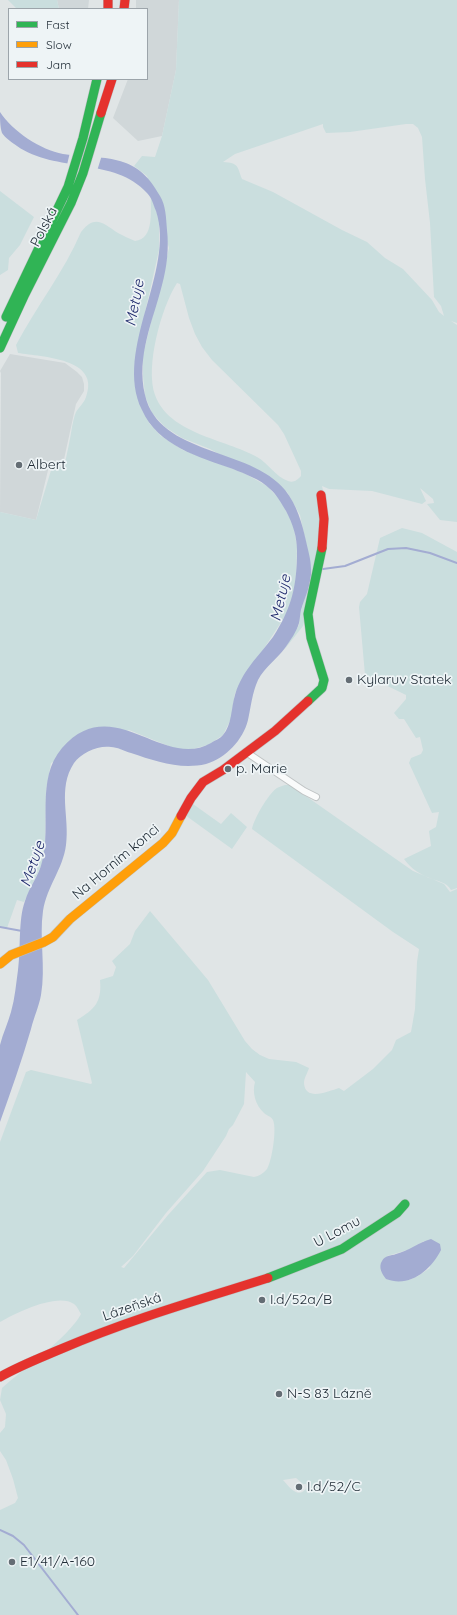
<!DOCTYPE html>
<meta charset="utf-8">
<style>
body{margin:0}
#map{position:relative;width:457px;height:1615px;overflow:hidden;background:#e0e5e6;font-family:Quicksand,sans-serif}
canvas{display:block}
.legend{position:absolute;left:8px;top:8px;width:140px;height:72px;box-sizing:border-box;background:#eef4f6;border:1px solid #9ca4aa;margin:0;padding:5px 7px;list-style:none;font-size:12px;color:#212d37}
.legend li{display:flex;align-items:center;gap:8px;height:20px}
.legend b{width:20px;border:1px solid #9ca4aa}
</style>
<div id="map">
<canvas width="457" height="1615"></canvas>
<ul class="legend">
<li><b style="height:5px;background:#30b455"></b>Fast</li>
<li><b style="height:5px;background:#ff9f0a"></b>Slow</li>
<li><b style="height:5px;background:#e5322d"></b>Jam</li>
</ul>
</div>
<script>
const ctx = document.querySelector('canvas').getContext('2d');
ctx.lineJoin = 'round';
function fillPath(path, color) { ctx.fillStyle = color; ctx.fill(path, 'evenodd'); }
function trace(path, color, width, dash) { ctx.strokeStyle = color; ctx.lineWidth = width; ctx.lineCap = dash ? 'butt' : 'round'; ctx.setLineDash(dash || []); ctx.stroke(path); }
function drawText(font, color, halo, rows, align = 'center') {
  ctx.font = font + ' Quicksand,sans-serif'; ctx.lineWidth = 3.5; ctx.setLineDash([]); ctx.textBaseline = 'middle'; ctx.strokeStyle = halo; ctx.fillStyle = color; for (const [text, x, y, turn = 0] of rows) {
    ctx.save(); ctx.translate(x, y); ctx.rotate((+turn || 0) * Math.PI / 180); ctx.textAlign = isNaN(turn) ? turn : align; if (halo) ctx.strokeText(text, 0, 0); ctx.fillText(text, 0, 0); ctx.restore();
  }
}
fillPath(new Path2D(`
 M57,0H89L88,9H59Z
 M136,0H179L176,70L162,136L138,141L113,118L128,79H147V9H136Z
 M10,354L65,363L77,372L82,377L84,384V391L76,404L63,464L50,462L36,520L0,512L1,373L0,371Z`), '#d0d7d9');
fillPath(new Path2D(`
 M8,0H57L59,9H17Z
 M179,0H457V323L451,321L457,325V522L440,520L427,504L434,503L433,499L420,488L426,501L422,504L372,491L329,489L322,486L329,518L303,626L284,650L299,625L300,614L310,580L311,569L300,515L287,492L210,449L182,438L165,427L152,413L145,396L143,376V355L169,248L147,176L134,166L142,156L155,157L162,136L176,70ZM323,124V127L326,133L350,132L406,124H413L418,128L422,137L425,179L430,223L434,297L441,306L444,316L439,312L432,300L403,269L385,258L367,242L342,230L273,192L242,179C237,166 239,163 223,162L235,154ZM177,283L180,284L189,318L195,334L202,347L212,360L278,425L284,434L301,471V476C297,480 294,483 288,481C276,477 268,463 257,457C225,439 169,434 155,395C145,367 161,308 177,283Z
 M0,191L34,217L20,245L9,258L8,270L0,275Z
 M151,196L159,219V250L136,353L149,423L161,436L183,450L244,473L267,486L280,500L293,524L297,546L296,583L289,610L235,693L231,719L223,735L208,745L193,749H176L129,730L51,763L46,790L45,845L42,864L24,902L17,900L7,928L0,927V512L36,520L52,467H64C67,454 70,440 72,427C73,423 74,416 76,412C79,407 84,403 86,397C101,358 42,357 18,353L16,345C36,307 64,272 81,232C95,214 103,223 118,233C124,236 130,239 135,241C155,239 150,210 151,196Z
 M402,528L422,533L457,552V888L451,890C446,882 440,882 432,879C421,875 411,869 404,859L431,846L429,831L436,827L439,812L432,813L409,763L411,758L421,754L423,750L420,737L416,738L404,719H399L394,713L406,699V695L365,675L359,607L360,602L367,594L380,538Z
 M285,785H290L413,871L444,884L450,892L457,889V1615H0V1510L15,1503L18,1498L13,1479L6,1460L0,1451V1433L5,1427L6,1414L0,1400L2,1388C22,1370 69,1337 81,1314C79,1311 77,1306 74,1304C58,1292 15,1313 0,1322V1142L26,1072L31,1070L91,1084L92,1083L77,1020C95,1009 102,1002 100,980L113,976L116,967L112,961L130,944L135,931L150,911L208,980L245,1041L252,1049L260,1055L269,1059L296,1062L309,1068C308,1072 304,1078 304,1083C305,1102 329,1091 339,1088L344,1091L373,1069L392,1050L396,1040L411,1032L415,1009L417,962L419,949L393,932L252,829C254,819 268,794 277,788C279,787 282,786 285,785ZM246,1072L255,1082C252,1092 255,1105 264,1113C267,1116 271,1116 273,1120C277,1129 272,1161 267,1169C264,1173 259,1176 254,1177L220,1170L207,1172L168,1215L124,1268L121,1267L133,1256L166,1213L203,1171L226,1136L229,1129L233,1125L244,1104ZM424,1241L430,1268L418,1276L409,1280L387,1256L411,1249ZM296,1478L303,1484H306L307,1487C299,1500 290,1488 283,1480Z
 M193,804L221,824L231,813L247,827L232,849L185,815L191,805Z`), '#cadede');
fillPath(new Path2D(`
 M0,112C12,131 41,150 63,154C104,160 136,151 160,196C166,206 166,218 167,230C169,248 167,267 162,285C153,321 136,356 145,395C159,456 250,447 285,490C297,505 302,523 306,541C308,550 311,560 311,569C312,583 305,597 301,610C300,614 300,619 299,623C297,631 290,641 285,648C277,659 265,667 258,680C252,693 251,707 248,720C243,740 226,758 206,764C180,770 155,761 131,753C124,751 117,747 111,747C98,745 81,753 74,763C57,789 70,817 66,845C63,869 47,886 43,911C39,938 46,967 41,995C39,1006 34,1017 31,1029C22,1060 11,1091 0,1122C0,1105 0,1089 0,1073C0,1064 0,1053 0,1045C3,1033 8,1023 11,1012C15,998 16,984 18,970C21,949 18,920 25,901C29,887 39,876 42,862C52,825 35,780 62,748C113,690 163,771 211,743C215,740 220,739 223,735C232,725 231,708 235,695C237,687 242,677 247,670C255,658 265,648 273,637C292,608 297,585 297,551C297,537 293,524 286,511C281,503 277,495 270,489C260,479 245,474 233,469C199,457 158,446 142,410C113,349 176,271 156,211C153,204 152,198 147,193C115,157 55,173 17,146C13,143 5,138 2,133C0,127 0,118 0,112Z
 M431,1239L440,1244L441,1250C431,1270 410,1288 386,1279C382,1274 378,1267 382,1261C385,1255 391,1256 396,1254C409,1251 419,1242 431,1239Z`), '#a3acd2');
fillPath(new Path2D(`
 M70,152L102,155L97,171L67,165Z`), '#e0e5e6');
trace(new Path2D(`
 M323,569L345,566L388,549L406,548L430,553L457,563
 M0,927L22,931
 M0,1530L13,1536L24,1545L78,1615`), '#a3acd2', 2);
const street = new Path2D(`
 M246,752L304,791L316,797`);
const fast = new Path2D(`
 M91,104L97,79
 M6,317L68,187L83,138L91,104
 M0,348L24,296L71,203L83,173L101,113
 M308,701L322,688L324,680L311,638L308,614L322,548
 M268,1278L342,1249L397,1213L405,1204`);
const slow = new Path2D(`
 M0,964L11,955L44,942L53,937L70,919L163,843L172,833L181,816`);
const jam = new Path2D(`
 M108,0V9
 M124,9L125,0
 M101,113L112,79
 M321,495L324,519L322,548
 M181,816L191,798L203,782L223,770L275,731L308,701
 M0,1377C19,1366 40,1358 61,1349C128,1320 198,1300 268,1278`);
trace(street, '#bfc3c4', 8);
trace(fast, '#bdc1c3', 10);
trace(slow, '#bdc1c3', 10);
trace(jam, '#bdc1c3', 10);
trace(street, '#fafbfb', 6);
trace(fast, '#30b455', 9);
trace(slow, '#ff9f0a', 9);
trace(jam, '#e5322d', 9);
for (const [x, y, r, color] of [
 [19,465,4,"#646d74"],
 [349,680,4,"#646d74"],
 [228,769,4,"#646d74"],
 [262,1300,4,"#646d74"],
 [279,1394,4,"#646d74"],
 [299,1487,4,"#646d74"],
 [12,1562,4,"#646d74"]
]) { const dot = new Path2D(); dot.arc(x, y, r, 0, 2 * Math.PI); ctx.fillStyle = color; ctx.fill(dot); trace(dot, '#eef4f6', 1.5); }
drawText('14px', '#212d37', '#eef4f6', [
 ["Polská",44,227,-63],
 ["Na Horním konci",116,862,-40],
 ["U Lomu",337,1232,-28],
 ["Lázeňská",132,1307,-19]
]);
drawText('14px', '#212d37', '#eef4f6', [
 ["Albert",27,465],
 ["Kylaruv Statek",357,680],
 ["p. Marie",236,769],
 ["I.d/52a/B",270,1300],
 ["N-S 83 Lázně",287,1394],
 ["I.d/52/C",307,1487],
 ["E1/41/A-160",20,1562]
], 'left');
drawText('italic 15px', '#202b6d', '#eef4f6', [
 ["Metuje",135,303,-79],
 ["Metuje",281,598,-77],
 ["Metuje",33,864,-71]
]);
</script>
